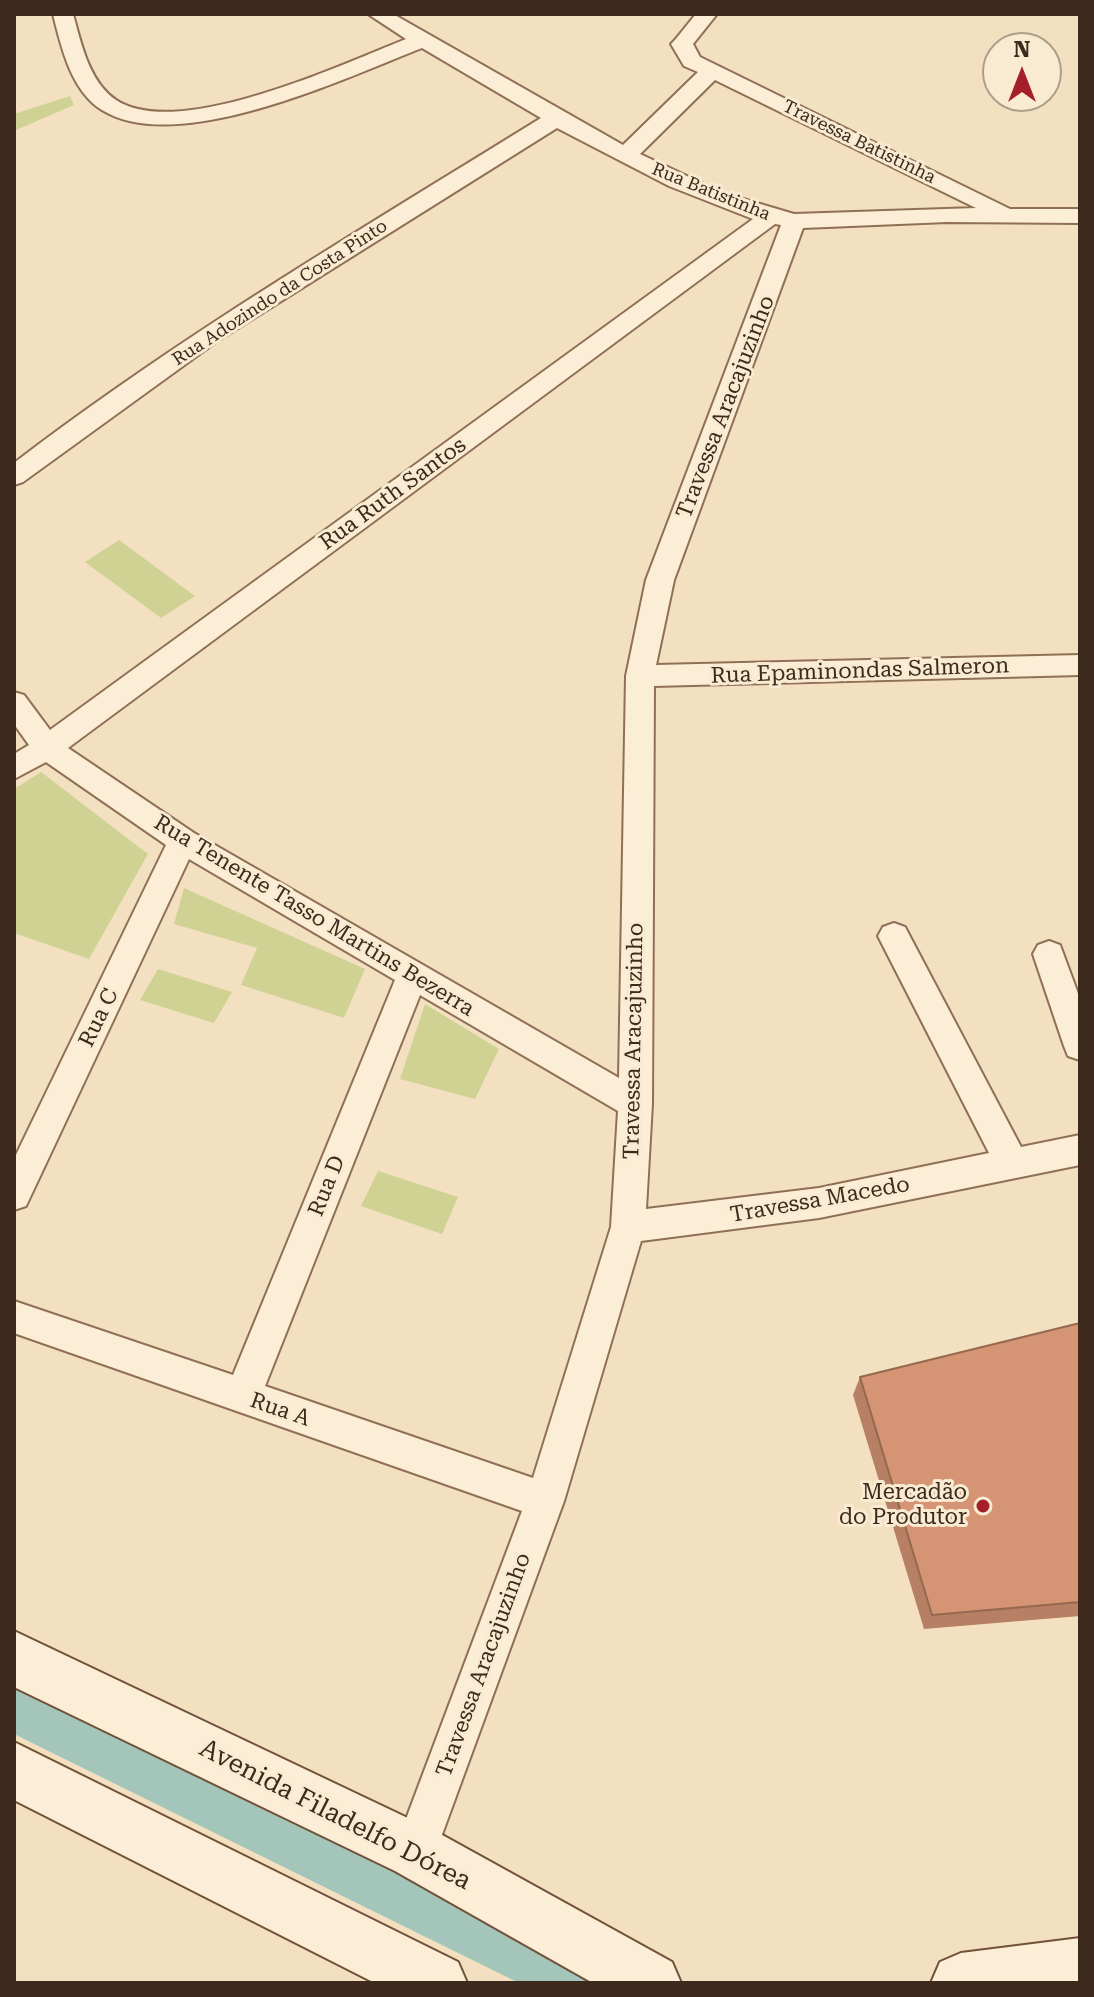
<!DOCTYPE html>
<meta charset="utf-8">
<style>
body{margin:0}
#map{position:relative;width:1094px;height:1997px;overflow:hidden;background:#f3e0c1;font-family:"Roboto Serif",serif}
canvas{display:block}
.frame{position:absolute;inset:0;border:16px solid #3d2a1c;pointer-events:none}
.north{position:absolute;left:982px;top:32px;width:80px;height:80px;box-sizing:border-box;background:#f9ebd2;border:2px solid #ae9e89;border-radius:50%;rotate:0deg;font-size:22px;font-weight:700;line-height:32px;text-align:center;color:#3d2a1c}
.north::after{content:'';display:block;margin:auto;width:28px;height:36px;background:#a51f2b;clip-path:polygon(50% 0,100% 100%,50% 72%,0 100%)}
</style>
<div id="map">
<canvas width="1094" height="1997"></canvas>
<div class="frame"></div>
<div class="north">N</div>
</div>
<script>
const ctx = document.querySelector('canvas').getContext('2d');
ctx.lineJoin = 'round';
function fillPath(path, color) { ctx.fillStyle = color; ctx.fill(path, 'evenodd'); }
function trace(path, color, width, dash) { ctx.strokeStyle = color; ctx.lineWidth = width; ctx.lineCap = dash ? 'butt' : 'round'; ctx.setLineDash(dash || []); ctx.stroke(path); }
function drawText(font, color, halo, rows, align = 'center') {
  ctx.font = font + ' "Roboto Serif",serif'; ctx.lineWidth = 6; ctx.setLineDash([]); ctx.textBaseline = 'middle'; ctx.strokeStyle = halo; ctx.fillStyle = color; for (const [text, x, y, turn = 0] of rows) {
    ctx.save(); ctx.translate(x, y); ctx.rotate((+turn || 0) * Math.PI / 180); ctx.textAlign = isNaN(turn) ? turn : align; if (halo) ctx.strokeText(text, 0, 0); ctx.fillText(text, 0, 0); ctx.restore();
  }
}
fillPath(new Path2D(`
 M70,96L74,105L14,131V114Z
 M119,540L195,596L161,618L85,562Z
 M41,772L148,854L89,959L14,933V789Z
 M184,888L365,969L344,1018L241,985L257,948L174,924Z
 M158,969L232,992L214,1023L140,1000Z
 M425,1004L499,1049L475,1099L400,1079Z
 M378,1171L458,1197L442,1234L361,1206Z`), '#d0d294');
fillPath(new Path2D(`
 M14,1677L598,1959L605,1983H519L14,1734Z`), '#a4c5b9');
const street = new Path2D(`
 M53,14H73C81,43 89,82 116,100C178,141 343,64 406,39L368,14H393L623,145L698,72L684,66L671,44L675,40L696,14H717L693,44L700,57L1010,209H1080V223L947,222L803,228L674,580L656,665L1080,655V675L654,686L652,1104L646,1209L819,1188L989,1153L878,936L883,927L894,923L905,927L1021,1147L1080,1135V1165L819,1218L641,1241L564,1501L436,1851L430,1866L415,1872L400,1866L394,1851L522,1511L14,1333V1301L233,1375L395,980L189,859L26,1206L14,1210V1159L166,845L46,762L14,779V754L29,745L14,724V692L24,695L50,730L753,219L669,186L557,128L219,340L23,482L14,485V463C181,335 362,229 541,118L422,48C345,78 178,157 102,110C71,91 61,46 53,14ZM715,80L976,208L794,214L723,193L640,154ZM775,224L781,225L646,580L626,676L619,1078L194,833L68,748ZM420,995L618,1111L611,1227L533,1478L265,1386Z
 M1049,941L1060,945L1080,999V1060L1068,1056L1064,1046L1033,954L1038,945Z`);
const secondary = new Path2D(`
 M14,1631L435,1831L672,1962L681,1983H593L395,1871L14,1687Z
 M14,1742L458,1962L467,1983H375L14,1800Z
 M1080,1938V1983H931L940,1962L961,1953Z`);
trace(street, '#8f7056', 4);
trace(secondary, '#715139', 4);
fillPath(street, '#fceed6');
fillPath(secondary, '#fceed6');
fillPath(new Path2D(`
 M1080,1323V1616L924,1629L853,1395L860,1377Z`), '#b77f63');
const building = new Path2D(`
 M1080,1323V1602L932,1615L860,1377Z`);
fillPath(building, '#d59473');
trace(building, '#956850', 2);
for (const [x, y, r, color] of [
 [983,1506,8,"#a51f2b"]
]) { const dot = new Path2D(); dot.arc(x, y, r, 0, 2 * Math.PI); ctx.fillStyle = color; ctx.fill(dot); trace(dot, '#f9ebd2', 3); }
drawText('18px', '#3d2a1c', '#f9ebd2', [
 ["Travessa Batistinha",859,142,26],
 ["Rua Batistinha",711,192,22],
 ["Rua Adozindo da Costa Pinto",280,293,-33]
]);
drawText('22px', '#3d2a1c', '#f9ebd2', [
 ["Travessa Aracajuzinho",726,407,-69],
 ["Rua Ruth Santos",393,494,-36],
 ["Rua Epaminondas Salmeron",860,671,-2],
 ["Rua Tenente Tasso Martins Bezerra",314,916,31],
 ["Rua C",99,1018,-64],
 ["Travessa Aracajuzinho",634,1041,-89],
 ["Rua D",327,1186,-68],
 ["Travessa Macedo",820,1200,-10],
 ["Rua A",280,1410,19],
 ["Travessa Aracajuzinho",484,1665,-70]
]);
drawText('22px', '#3d2a1c', '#f9ebd2', [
 ["Mercadão",967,1493],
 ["do Produtor",967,1518]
], 'right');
drawText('26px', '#3d2a1c', '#f9ebd2', [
 ["Avenida Filadelfo Dórea",335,1815,27]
]);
</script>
